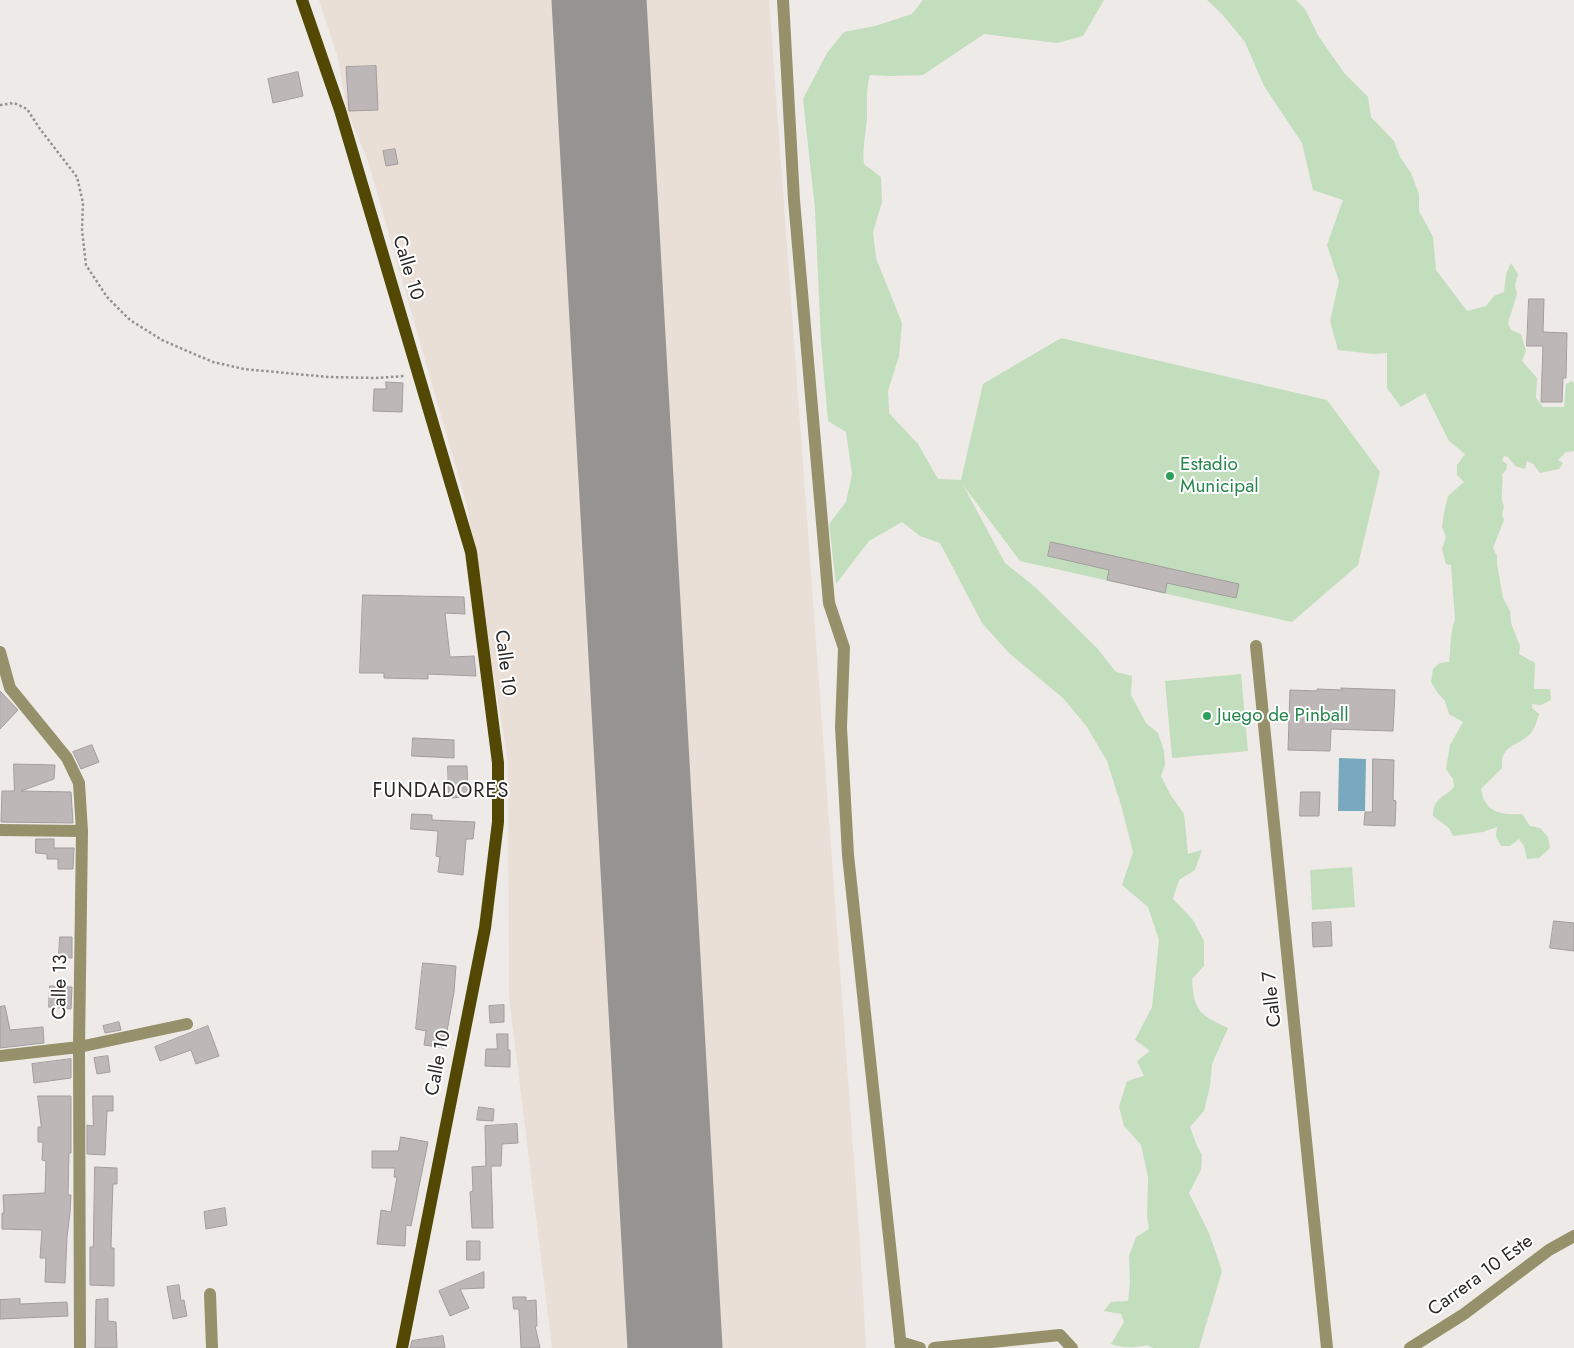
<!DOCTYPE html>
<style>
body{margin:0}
canvas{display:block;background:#edeae7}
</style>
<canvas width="1574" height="1348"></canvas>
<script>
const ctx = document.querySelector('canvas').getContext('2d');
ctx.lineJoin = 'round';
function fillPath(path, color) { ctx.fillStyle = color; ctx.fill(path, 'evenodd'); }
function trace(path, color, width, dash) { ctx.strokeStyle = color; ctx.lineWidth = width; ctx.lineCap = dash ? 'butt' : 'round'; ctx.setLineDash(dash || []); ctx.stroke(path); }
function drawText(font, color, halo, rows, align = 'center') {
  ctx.font = font + ' Jost,sans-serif'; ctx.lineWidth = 4; ctx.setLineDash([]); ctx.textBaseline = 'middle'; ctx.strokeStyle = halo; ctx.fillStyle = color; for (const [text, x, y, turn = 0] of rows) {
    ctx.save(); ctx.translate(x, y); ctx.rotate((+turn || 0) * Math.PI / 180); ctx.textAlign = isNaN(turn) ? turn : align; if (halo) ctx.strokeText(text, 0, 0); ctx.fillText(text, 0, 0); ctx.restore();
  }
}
fillPath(new Path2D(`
 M319,0H769L860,1243L866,1348H552L509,996L508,763L467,506L368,161L347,111L338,58Z`), '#eadfd7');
fillPath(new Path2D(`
 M923,0H1104L1083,36L1057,43L984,34L923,75L890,76L870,75C866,89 867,102 867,117C866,134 862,148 864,164L881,177L882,202L873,232L876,258L902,323L899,356L888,391L889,413L918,444L938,479L961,480L983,384L1061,338L1327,400L1380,472L1358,565L1292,622L1020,561L963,485L1005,563L1035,587L1097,648L1116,672L1132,676L1131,695L1146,723L1158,733L1164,751L1165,765L1161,776L1170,794L1184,814L1188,854L1202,850L1195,870L1179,880L1173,899L1193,920L1204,941V966L1192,979C1194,1012 1199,1014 1228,1028L1212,1064L1210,1086L1204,1111L1190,1127L1197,1146L1202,1155L1201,1170L1189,1193L1209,1233L1222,1271L1199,1348H1153L1147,1345C1137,1348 1120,1348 1111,1344L1124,1322L1121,1314L1104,1311L1111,1302L1128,1301L1130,1282L1129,1256L1136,1237L1149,1229L1147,1216L1148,1177L1141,1145L1124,1126L1119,1107L1127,1081L1144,1076L1137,1061L1150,1051L1135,1040L1152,1007L1159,940L1148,907L1122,885L1133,852L1121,805L1107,761L1087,727L1064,699L1009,653L982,623L940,543L920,536L902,522L869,541L836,584L829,524L846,502L852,474L846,432L828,421L821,342L815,209L803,99L827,53L844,32L875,26L912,14Z
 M1207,0H1296L1305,9L1319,37L1345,74L1368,97L1371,117L1394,141L1400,157L1411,173L1419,194V211L1433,237L1436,270L1467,311L1486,306L1494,296L1504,292L1506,274L1511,263L1518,274L1515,286L1517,294L1508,323L1511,330L1521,334L1526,351L1522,361L1537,378L1536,398L1543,407H1564L1566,384L1572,381L1574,383V451L1566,452L1558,460L1563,463L1559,469L1540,473L1533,464L1527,461L1525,469L1515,466L1508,457L1504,456L1502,461L1507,464L1506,470L1502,475C1504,486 1499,496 1504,506L1502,514L1504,520L1493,548L1497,556V564L1503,598L1510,611L1511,623L1520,646L1519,654L1535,663L1534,689H1550L1551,700L1541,705L1532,704V708L1539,714C1537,720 1535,728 1531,733C1518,747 1500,744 1502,768L1481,789C1485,813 1501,815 1522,814L1530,826L1540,828L1548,837L1550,848L1539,858L1527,859L1524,846L1519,839L1510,846H1501L1496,836L1497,827L1483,832L1453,836L1449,828L1433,816C1433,798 1444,798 1454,787L1453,779L1446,769L1450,745L1463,722L1449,714L1445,701L1437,692L1431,682L1433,669L1440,663L1449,662C1451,649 1450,630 1455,620L1451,565L1446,564L1442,549L1446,537L1442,527L1444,513L1448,496L1464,482L1457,475V465L1465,454L1449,441L1425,393L1401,407L1387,388V353L1374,354L1338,350L1330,321L1339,281L1327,245L1343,200L1313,190L1302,143L1264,86L1245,42L1222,14Z
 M1241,674L1248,751L1172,758L1165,681Z
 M1352,867L1355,907L1312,910L1310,870Z`), '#c3debd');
fillPath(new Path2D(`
 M1339,758L1366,759L1365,811H1338Z`), '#79a9bf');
trace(new Path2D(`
 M599,0L675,1348`), '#969492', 95);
const building = new Path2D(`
 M376,66L378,110L349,111L346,67Z
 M298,72L303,96L273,103L268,79Z
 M395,149L398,164L386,166L383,151Z
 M1529,299H1544L1543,332L1567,333L1566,378H1563L1562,402H1541L1543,346H1527Z
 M386,382L403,383L402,412L373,411L374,389H386Z
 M1051,542L1239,584L1236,598L1167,583L1165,593L1107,580L1109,570L1048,556Z
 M363,595L464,597L465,614L445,613L450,657L474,656L476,676L428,674V679L384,678V673H360Z
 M1341,688L1395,690L1393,731L1331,729L1330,751L1288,750L1290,690L1317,691V689L1342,690Z
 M0,691L18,710L0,729Z
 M413,738L454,740V758L412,756Z
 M92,745L99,762L81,769L73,752Z
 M1373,759L1394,760L1393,800L1396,801L1395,826L1364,825L1365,812H1372Z
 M14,764L55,765L54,779L21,791L71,792L73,823L1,822L2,791H14Z
 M448,766H467L468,797L449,798Z
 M1301,792H1320L1319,816H1300Z
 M412,814L432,815V820L475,822L473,839H466L463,875L438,872L440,857L436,856L438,831L411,829Z
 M36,839H54V848H74L73,869H58V859H47V854L36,853Z
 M1554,921L1574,923V951L1550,948Z
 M1331,922L1332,946L1313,947L1312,923Z
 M60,937H72V958L59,957Z
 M423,963L456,966L454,992L444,1048L424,1045L426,1031L416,1029Z
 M50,986L72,987L71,1009L49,1007Z
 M504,1005V1022L490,1023L489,1006Z
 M5,1006L10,1030L43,1027L44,1043L0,1048V1007Z
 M119,1022L121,1030L105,1033L103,1026Z
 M208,1026L219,1056L196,1064L191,1050L160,1061L155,1047Z
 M497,1034H508V1050H510V1067L485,1066L486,1049H497Z
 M108,1056L110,1072L97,1074L94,1058Z
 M71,1059V1078L34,1083L32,1064Z
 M38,1096H71V1153H69L68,1195H71L70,1213L67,1237L65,1283L45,1282L46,1258H40L42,1230L2,1229V1213H4L3,1195L45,1193L46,1161L42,1160L43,1142H38V1127H41Z
 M93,1096H113V1111H107L105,1155L87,1154V1125L93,1126Z
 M479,1107L494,1109L493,1121L477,1120Z
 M517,1124L518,1143L502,1144L501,1166H491L493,1228H472L470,1192L473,1191L472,1167L486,1166L485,1126Z
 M401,1137L428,1142L411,1226L406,1225L405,1246L377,1244L381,1210L391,1212L397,1177H394L395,1168H372V1151H398Z
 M95,1167L117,1168V1184H113L112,1210L111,1248H114V1286L90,1285V1247H93Z
 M225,1208L227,1225L206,1229L204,1212Z
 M467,1241H480V1260H467Z
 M484,1272V1288L460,1289L469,1308L450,1316L439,1291Z
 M179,1285L181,1301L184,1300L187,1316L173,1319L167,1287Z
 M513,1297H526V1301L536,1300L537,1326H535L540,1348H521L519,1309H514Z
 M20,1299V1304L67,1302L68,1316L0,1319V1300Z
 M108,1299V1321L116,1322L117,1348H95L96,1300Z
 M443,1336L445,1348H410L412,1341Z`);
fillPath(building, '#bdb8b7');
trace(building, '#a39e9e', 1);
trace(new Path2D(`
 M0,105L14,103L27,109L40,129L77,177L83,203L82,230L86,265L107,297L130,320L162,340L187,351L213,362L244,369L328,377L376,378L405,376`), '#93918f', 2.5, [2.5, 2.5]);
trace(new Path2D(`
 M783,0L794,200L829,603L844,648L841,727L848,855L901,1348
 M1256,646L1327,1348
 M0,652L10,688L67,758L79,783L82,831L79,1047L80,1348
 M0,830L82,831
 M0,1056L79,1047L187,1024
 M210,1294L212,1348
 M900,1342L920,1348
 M934,1348L1060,1335L1072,1348
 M1410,1348L1464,1314L1549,1250L1574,1236`), '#97916b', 12);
trace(new Path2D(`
 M302,0L340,110L471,552L498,763V822L485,928L402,1348`), '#524803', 12);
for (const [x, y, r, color] of [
 [1170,476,5,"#2e9e5b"],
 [1207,716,5,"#2e9e5b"]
]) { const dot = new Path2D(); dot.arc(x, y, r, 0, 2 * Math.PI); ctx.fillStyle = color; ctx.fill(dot); trace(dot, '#fff', 2); }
drawText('19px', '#292827', '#fff', [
 ["Calle 10",407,268,73],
 ["Calle 10",504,663,83],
 ["Calle 13",61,987,-89],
 ["Calle 7",1273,999,-96],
 ["Calle 10",439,1063,-79],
 ["Carrera 10 Este",1481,1276,-36]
]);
drawText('19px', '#27864d', '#fff', [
 ["Estadio",1180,465],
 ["Municipal",1180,487],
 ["Juego de Pinball",1217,716]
], 'left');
ctx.letterSpacing = '1px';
drawText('20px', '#292827', '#fff', [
 ["FUNDADORES",441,792]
]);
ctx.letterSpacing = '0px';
</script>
